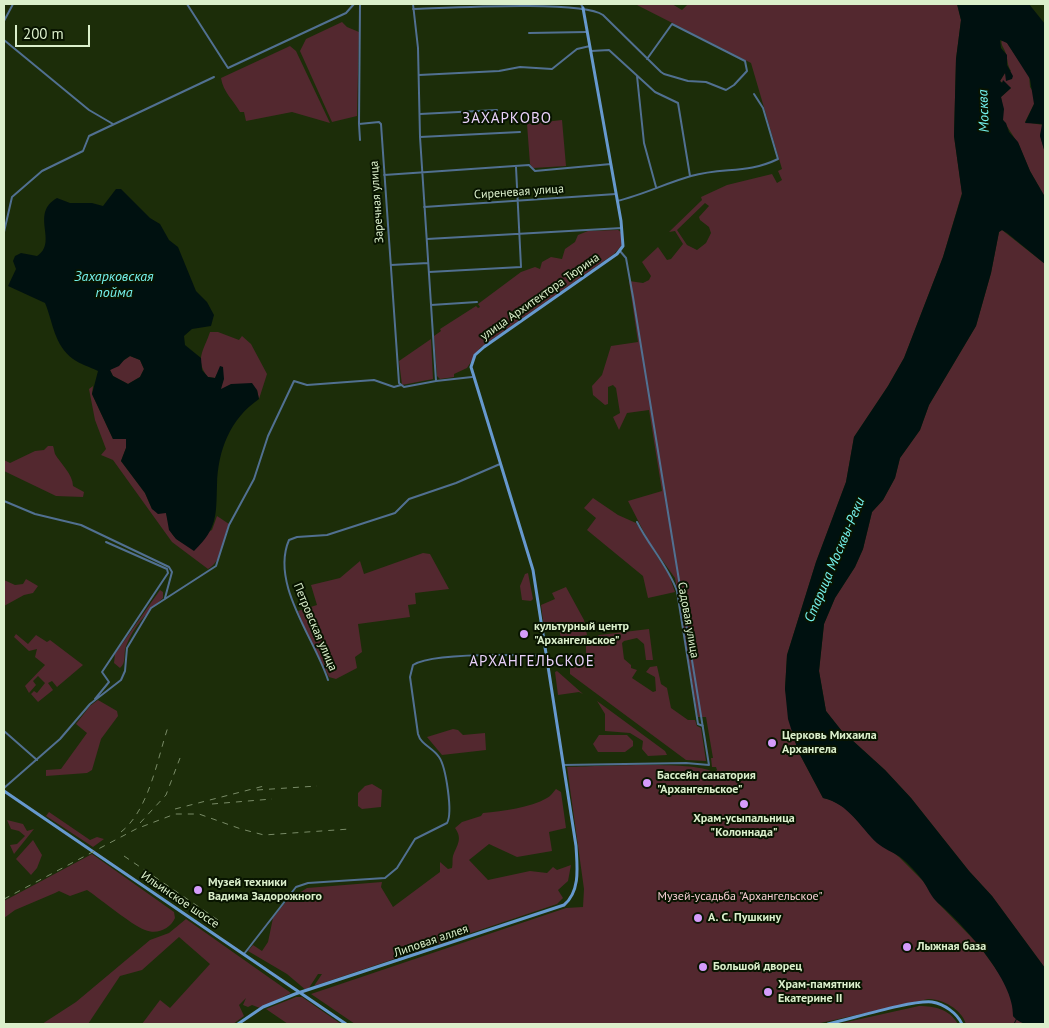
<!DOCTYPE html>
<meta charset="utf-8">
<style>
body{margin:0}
#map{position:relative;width:1049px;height:1028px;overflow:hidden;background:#1c2d09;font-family:"PT Sans",sans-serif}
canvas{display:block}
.frame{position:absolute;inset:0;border:5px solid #dbefcb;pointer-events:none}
.scale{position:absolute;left:15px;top:25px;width:75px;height:22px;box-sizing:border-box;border:2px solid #dbefcb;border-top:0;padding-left:6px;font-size:15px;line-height:18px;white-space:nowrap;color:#dbefcb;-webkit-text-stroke:4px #081400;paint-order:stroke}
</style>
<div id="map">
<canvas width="1049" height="1028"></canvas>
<div class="frame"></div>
<div class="scale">200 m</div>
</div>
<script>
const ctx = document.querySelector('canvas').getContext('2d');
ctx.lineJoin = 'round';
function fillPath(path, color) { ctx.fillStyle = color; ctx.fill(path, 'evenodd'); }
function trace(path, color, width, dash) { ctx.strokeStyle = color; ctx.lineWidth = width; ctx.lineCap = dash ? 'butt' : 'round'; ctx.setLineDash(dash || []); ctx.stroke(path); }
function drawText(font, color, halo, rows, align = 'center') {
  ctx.font = font + ' "PT Sans",sans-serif'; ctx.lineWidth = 4; ctx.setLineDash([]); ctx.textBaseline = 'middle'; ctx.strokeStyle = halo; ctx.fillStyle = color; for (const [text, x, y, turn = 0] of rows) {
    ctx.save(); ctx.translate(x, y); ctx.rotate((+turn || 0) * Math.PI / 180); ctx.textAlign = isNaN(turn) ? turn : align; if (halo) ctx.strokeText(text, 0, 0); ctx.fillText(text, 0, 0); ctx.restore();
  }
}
fillPath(new Path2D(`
 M635,4H672L682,10L688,4H957L961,20L956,59L954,136L962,193L943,257L904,358L888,386L854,437L846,482L816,562L787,655L785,689L798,751L823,798L831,800L847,809L869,834L899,857L923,881L938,903L978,944L1006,983L1014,1007L1013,1016L1024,1024H966C961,1009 943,999 928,999L816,1024H355L311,994L566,908L583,907L584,889L567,767C592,767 699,760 714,773L717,770L716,767H712L711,758H713L706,717H698L675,578L649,542L628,501L662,491L649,410L627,413L619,430L613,417L620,413L616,388L613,385L608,387V404L605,405L593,395L592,386L602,375L611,346L638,342L629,281L643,283L649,280L651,276L642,262L658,247L667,260L671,259L683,244L675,231L669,232L702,200L701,197L727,185L772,174L777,183L782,180L778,171L782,169L751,63ZM705,203L709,206L699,217L700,220L709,227L711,233L706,243L697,250L687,245L677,230Z
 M342,22L347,27L359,32L357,116L332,122L300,51L306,39Z
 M1002,39L1007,43L1029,75L1030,87L1034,93V104L1025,122L1043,125L1040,135L1045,153V197L1030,171L1019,145L1003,120L1001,97L1011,88L1000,81L1005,73L1011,71C1007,65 1008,61 1006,54C1004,47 1000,45 1002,39Z
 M290,46L296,51L330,123L292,112L246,121L244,112H240C234,101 223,92 221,78Z
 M562,120L566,166L533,168L530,164L527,124Z
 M618,230L621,232L622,245L614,254L480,348L467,368L454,374V377L440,379L437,376L434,336L441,331L440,329L476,306L478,308L480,307L478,304L521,272L535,267L540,269L542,262L551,257L562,259L565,249L575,242L578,235L588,231Z
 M1002,230L1045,264V968L992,896L969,871L911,798L885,770L841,730L826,711L819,671L824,624L835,598L855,567L863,549L872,512L883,500L895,478L900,458L920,430L929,405L976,326L991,273L999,232Z
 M210,332H218L239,340L242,336L251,344L267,374L259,399L257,390L221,389L217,374L215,378L208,377C194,360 204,350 210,332Z
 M431,339L433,379L402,385L399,361Z
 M130,356L140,360L144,369L140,377L128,384L113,376L110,370Z
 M93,386L92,394L113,439L126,438V448L121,461L145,493L152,509L166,513C171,530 168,535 185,544L212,530L217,516L229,524C223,538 223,561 208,569L172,542L113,460L101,455L106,449L95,420L89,389Z
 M48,446H53C54,448 54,451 55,454C60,463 73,474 73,486L84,492L83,497L56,496L4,471V460L10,463L35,451L44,450Z
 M593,498L618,515L636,523L669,575L675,592L648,598L643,576L587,530L596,518L584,508Z
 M423,553L430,554L449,589L415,593L416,604L408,605L410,617L358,624L362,652L355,657L357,668L336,679L329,677L304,627L298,611L317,605L311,585L340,578L360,561L364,574Z
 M528,573L533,599L531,601L522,600L520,586L525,574Z
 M26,579L38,586L33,593L24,595L4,606V580L15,585L23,584Z
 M566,587L584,620L587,635L561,639L559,627L546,630L544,628L541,605L555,599L552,593Z
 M160,590L163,592V598C148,611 133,627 126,646C123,654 127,662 120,668L114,663L115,654Z
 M649,629L653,660H646L644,644L637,638L624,641L622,643L624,659L631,665V668L637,670L632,678L653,692L656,691L655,677L646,672L650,667L657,666L661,684L667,688L671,708L688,720H695L697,726L701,728L706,761L686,760L570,674V668L579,665V658L586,656V646L599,635Z
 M16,634L28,644L36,635L47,642L50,640L83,665L57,687L52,681L48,683L53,690L38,702L31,694L34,691L37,693L45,683L38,676L33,681L36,685L29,693L25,686L45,665L35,657L37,649L29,651L14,637Z
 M557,671L583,694L579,692L558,695L555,672Z
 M98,700L117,711L118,716L101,739L92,770L87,773L46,776V770L61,769L87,733L76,724L90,706Z
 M597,701L665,751L667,755L648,756L642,749L643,741L630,733L605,731V714Z
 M453,729L458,730L463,735L485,733L486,750L442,755L427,737Z
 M599,735H627L633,741V746L625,752H598L593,744Z
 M372,784L382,790L381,807L362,809L358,806V793L365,786Z
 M556,789L561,792L566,828L549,832L552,851L517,857L489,844L469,860L488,880L530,871L547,873L553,867L557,870L571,865L568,881L558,890L563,898L557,904L314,986L322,974H318L307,991L287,974L248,951L253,945L262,951L268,942L273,918L293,893L296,895L307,888L382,882L381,887L393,907L440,872V862L448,869L452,868C453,864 452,859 453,856C457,845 463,839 455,828L462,822L481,816L483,813C503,811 530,808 547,798C551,796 553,792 556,789Z
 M49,812L90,840L97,837L104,839L93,847L46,816Z
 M7,820L23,824L27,831L34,829L14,854L10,845L17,844L25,836L19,831L11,829Z
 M33,840L42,855L37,868L31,875L16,859Z
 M92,854L174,912L175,918C170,929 157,935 145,930C130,924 102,900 87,890L70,896L59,891L55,893L15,910L4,918V901Z
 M186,919L291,993L260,1008L252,1005L248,1007L243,1005L246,998L239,1005L244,1016L233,1024H142L160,1000L170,1008L210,964L179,937L142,970L120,976L88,1024H42L76,1002L150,940L169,933Z
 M296,997H302L341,1024H288L266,1009Z
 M919,1006C935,1006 949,1009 958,1024H838Z`), '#53282f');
fillPath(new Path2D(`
 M957,4H1029L1045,24V153L1040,136L1042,124L1025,123L1034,104L1030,79L1007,43L1000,40L1001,48L1007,55V65L1013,76L1012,79L1006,81L1005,73L1000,81L1002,83L1003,80L1011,88L1001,97L1004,109L1003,120L1006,123L1009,132L1018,142L1030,171L1045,197V264L1007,233L1002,230L999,232L991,273L976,326L929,405L920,430L900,458L895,478L883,500L872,512L863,549L855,567L835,598L824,624L819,671L826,711L841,730L885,770L911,798L969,871L992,896L1045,968V1024C1033,1024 1022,1027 1013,1016C1015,981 963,924 938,903C931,897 928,888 923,881C918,874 908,863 900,857C893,852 884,849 877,843C860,827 849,804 823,798L798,751L788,719L785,689L787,655L816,562L846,482L854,437L888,386L904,358L943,257L962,194L954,136L956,59L961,20Z
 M116,189H121L150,218L160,224L169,240L178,247L196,291L207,302L214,315L211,326L192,329L184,336L185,345L201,358L202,370L208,377L215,378L220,366L223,367L224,379L221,389L231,384L252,383L257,390L259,399C230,419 218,450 217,485C216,515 218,528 194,551L176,539L169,530L166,513L158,514L152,509L145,493L121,461L126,448V439H113L92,394L98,371C90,367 80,364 73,359C54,345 53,322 45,303L8,286L16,269L13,261L15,256L21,253L37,256C59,242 29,214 57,198L70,203H92L103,206ZM130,356L140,360L144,369L140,377L128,384L113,376L110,370L119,366L124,360Z`), '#001110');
trace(new Path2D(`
 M1014,1024L1017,1018`), '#001110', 1);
trace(new Path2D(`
 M187,4L228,68L346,13L354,4
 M360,4L359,124L379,122L381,124L399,383L404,387L436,381
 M413,4L418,48L420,137L436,381L472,377
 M581,4L583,8
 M413,9C447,8 582,0 603,15L661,72L664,74L688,81L706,82L726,90L734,85L747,71L745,61L672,24L647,59
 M4,21L13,4
 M529,33L586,32
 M4,40L89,110L113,124
 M591,51L609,50L655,92L678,103L690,176
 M419,75L499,71L520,67L552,69L577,49L590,46
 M637,76L644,143L656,187
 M420,114L497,110
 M359,124L360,140
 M420,137L520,132
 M384,175L529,165L535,171L611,164
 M617,201C643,195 666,183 691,176C724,167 747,174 778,159L763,108L754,94
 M424,207L616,194
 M4,232L12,197L42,171L83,151L89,136L214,77
 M427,239L622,228
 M391,265L428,263
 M429,272L521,267L516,167
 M431,305L477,302
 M4,501L35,514L81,525L169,567L172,572L165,598
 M637,522C649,546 668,566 677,591L698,724L703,726
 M328,680C315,639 270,584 289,540L297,537L327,535L395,513L409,499L456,483L500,464
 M95,699L109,682L102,672L168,573L167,569L106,542
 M4,731L37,760
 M563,765L686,763L709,765L633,297L626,258L620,251
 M4,788L60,739L90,704L121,680L125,671L127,648L151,608L216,566L229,525L254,479L268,436L294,381L307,385L374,380L394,387L401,385
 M244,954L296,887L308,883L385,878L397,868L415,839L447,823C453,813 446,767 439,757C432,747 421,745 418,734L410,677L413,665C434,652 518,655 546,656`), '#517091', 2);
trace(new Path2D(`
 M4,791L346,1024
 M238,1024L263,1007L295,994L564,905C581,891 577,865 576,846L533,570L471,367L475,355L484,347L617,254L623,246L621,221L583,8
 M828,1024C851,1019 911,1000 932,1002C944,1004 957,1013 962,1024`), '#6699ce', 3);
trace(new Path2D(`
 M257,790L317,786
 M212,804L272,799
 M175,809L264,786
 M140,823L166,795L180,758
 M121,832C149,810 157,760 168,727
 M124,856L218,920
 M4,899L136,829L175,814H199L241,829L264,835L350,829`), '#798b67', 1, [6, 6]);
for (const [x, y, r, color] of [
 [524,634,5,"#d59cfb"],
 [772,743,5,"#d59cfb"],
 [647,783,5,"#d59cfb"],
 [744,804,5,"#d59cfb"],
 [198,890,5,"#d59cfb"],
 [698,918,5,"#d59cfb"],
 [907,947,5,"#d59cfb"],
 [703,967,5,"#d59cfb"],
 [768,992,5,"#d59cfb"]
]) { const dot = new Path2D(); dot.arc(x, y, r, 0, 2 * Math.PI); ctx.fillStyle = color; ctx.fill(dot); trace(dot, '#081400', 2); }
drawText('12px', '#dbefcb', '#081400', [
 ["Сиреневая улица",519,192,-4],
 ["Заречная улица",377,202,-94],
 ["улица Архитектора Тюрина",540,297,-35],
 ["Садовая улица",688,620,80],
 ["Петровская улица",315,627,67],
 ["Ильинское шоссе",180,900,34],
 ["Липовая аллея",431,941,-19]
]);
drawText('bold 12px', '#dbefcb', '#081400', [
 ["культурный центр",534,627],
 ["\"Архангельское\"",534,641],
 ["Церковь Михаила",782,736],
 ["Архангела",782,750],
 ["Бассейн санатория",657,776],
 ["\"Архангельское\"",657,790],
 ["Храм-усыпальница",744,819,"center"],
 ["\"Колоннада\"",744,833,"center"],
 ["Музей техники",208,883],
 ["Вадима Задорожного",208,897],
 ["А. С. Пушкину",708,918],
 ["Лыжная база",917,947],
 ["Большой дворец",713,967],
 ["Храм-памятник",778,985],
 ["Екатерине II",778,999]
], 'left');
drawText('12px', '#f5cdd2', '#081400', [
 ["Музей-усадьба \"Архангельское\"",740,897]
]);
drawText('italic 14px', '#75f2ec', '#081400', [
 ["Москва",984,111,-92],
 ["Захарковская",114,277],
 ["пойма",114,293],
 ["Старица Москвы-Реки",835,560,-67]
]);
ctx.letterSpacing = '1px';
drawText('15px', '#e9d1fa', '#081400', [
 ["ЗАХАРКОВО",507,119],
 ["АРХАНГЕЛЬСКОЕ",532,662]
]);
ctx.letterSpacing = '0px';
</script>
